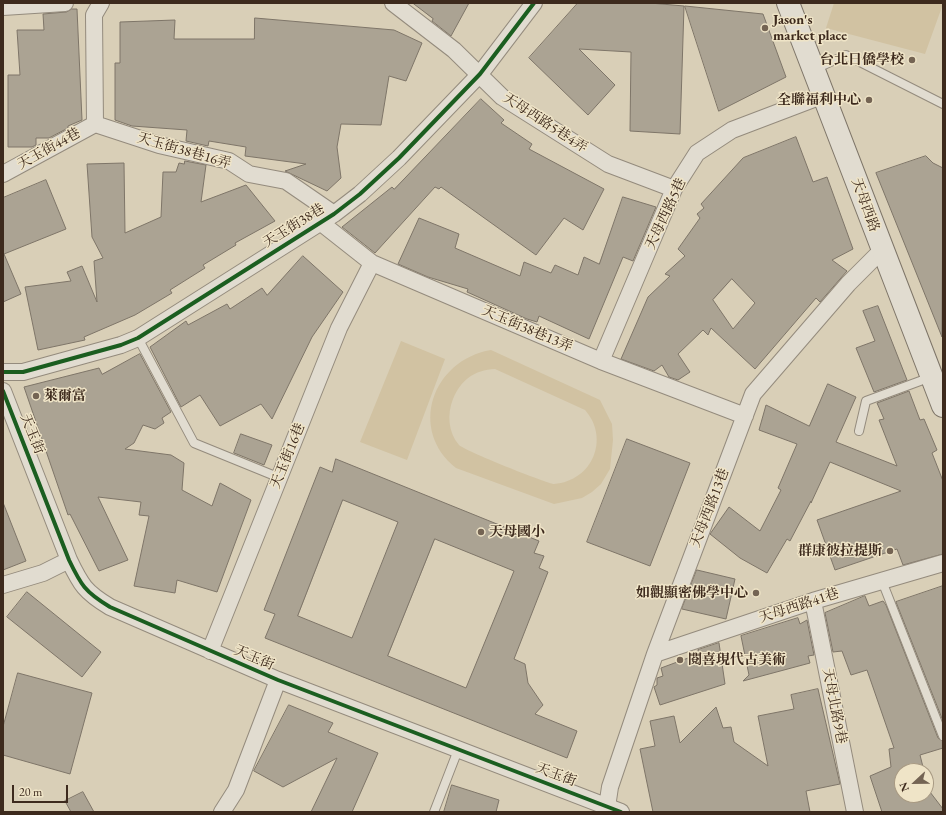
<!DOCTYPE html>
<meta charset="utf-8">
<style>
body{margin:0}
#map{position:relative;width:946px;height:815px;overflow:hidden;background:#d9cfb7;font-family:"EB Garamond",serif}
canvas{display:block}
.frame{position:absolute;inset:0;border:4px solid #3d2a1d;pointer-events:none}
.north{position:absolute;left:894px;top:763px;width:40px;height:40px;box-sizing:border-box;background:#efe4c7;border:1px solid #a89a83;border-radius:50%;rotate:248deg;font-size:11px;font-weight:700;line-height:16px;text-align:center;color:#3d2a1d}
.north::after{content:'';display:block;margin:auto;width:14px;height:18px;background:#746453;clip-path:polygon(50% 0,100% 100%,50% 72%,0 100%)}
.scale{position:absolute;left:12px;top:785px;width:56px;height:18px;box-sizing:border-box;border:2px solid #3d2a1d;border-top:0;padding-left:5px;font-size:12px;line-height:14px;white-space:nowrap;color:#3d2a1d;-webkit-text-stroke:3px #efe4c7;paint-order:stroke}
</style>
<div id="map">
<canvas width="946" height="815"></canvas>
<div class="frame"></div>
<div class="north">N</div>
<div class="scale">20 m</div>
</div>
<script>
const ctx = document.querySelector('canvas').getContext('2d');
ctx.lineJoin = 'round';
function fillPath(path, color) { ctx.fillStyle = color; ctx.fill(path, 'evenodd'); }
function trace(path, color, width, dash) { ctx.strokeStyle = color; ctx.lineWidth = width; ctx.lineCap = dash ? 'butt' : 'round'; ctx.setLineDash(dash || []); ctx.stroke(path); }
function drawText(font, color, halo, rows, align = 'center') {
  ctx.font = font + ' "EB Garamond","Noto Serif TC",serif'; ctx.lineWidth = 3; ctx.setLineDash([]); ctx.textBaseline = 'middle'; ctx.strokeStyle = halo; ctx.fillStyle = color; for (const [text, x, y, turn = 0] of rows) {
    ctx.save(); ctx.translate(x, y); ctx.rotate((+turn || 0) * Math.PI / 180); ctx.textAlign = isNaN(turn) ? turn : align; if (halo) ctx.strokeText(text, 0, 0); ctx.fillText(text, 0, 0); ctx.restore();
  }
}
fillPath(new Path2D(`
 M834,3H943V4L925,54L826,28Z
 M401,341L445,359L407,460L360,442Z
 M491,350L600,400L612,424L613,440L610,469L601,484L592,492L582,498L554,504L456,468C408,430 432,360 491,350ZM495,369L585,410C610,438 593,481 554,484C548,484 463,450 459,445C448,432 447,414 453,399C461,380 474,370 495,369Z`), '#d1c2a2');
const building = new Path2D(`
 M413,3H469L451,36L432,21L433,19Z
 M578,3H650L684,6L680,134L630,131L631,52L579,49L615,85L588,115L529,58Z
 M685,6L763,14L786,77L719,111Z
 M72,9H77L82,120L68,126V128L49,138H36V145L32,147H8V75H20L17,30H44L43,14L66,12Z
 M255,18L394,30L422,43L406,81L389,76L381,125L341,124L337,147L341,178L327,191L285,171L306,164L245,156L246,147L209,141L208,146L186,141L187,130L132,126L115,120V63H120V22L175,20L174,39H254Z
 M481,99L504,120L501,123L532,144L529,149L604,189L583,230L564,218L536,255L441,187L439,189L435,187L375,253L342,227L392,187L394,189Z
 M796,137L813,182L827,177L853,249L832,260L847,271L820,302L816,298L755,369L711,328L708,335L703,330L678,354L690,372L678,380L669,377L662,365L654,371L621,359L648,297L670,276L665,274L685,256L678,249L700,218L697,214L704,208L701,204L743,158ZM732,279L755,303L733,329L713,300Z
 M926,156L933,163L943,168L942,337L876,173Z
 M185,161L206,165L201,202L246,185L275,221L235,243L236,245L203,265L205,268L170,290L172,293L135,315L84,337L85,340L38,350L25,287L71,281L67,272L82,266L97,302L94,261L103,258L92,237L87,164L124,163L125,233L161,217L163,172H176L179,163L184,164Z
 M46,180L66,229L4,254L21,294L3,302V198Z
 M623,197L656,207L633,261L623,257L589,339L539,316L537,322L527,319L467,292L468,289L428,277L398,264L419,218L459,234L455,248L520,276L524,262L551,273L555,265L578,275L584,257L599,264Z
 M303,256L343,292L312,337L272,419L261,404L220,426L200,395L181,407L150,347L186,321L188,325L227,304L230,309L262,288L267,295Z
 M878,306L907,380L874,392L856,348L875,341L863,311Z
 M140,354L171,412L162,418L164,423L155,429L143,425L134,443L125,449L171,455L184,463L182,490L212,506L220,483L251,500L217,592L177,580L175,593L134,586L149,516L139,515L141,502L98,497L128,560L99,571L70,514L68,515L24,387L99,368L102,374Z
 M828,384L856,397L836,442L897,466L879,420L884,419L877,403L909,391L920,420L924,419L937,450L932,453L943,481V554L903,565L897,549L835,570L817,520L901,491L830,462L811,503V501L790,541L787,539L767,573L740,558L710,534L729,507L760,531L781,490L778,488L797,444L759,430L766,405L809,426Z
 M241,434L272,445L264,465L234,453Z
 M627,439L690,463L650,566L587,542Z
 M336,459L539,541L534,553L544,556L539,568L548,572L514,659L525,664L528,683L543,705L535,714L577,731L567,758L265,638L275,614L264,610L320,467L332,472ZM343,500L398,522L352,638L298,616ZM435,539L514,571L466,688L388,656Z
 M4,505L26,561L3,570V506Z
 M697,570L735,579L726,619L682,609Z
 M943,586V721L896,602Z
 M27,592L101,652L82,677L7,617Z
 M865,596L869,606L883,601L886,605L938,738L943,741V748L920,755L924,771H902V795H926V777L930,792L943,809V812H882L870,776L891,767L889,749L894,748L867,670L851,675L842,651L833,652L825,613Z
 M798,618L800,624L807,620L814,655L808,656L810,663L743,681L749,675L741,636Z
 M719,643L725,684L660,705L654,687L657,685V678L663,676L661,668L699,654L698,650Z
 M18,673L92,693L70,774L3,755V727Z
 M818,689L840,784L806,791L810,812H653L640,749L655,746L650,721L674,716L680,743L716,707L723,728L731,727L734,742L768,766L758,716L794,709L791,695Z
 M289,705L333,723L328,732L378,753L352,812H311L337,758L283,787L254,771Z
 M452,785L499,800L496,812H444Z
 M83,792L94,812H71L65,801Z`);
fillPath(building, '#aba393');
trace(building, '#7e7568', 1);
const lane = new Path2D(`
 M815,69L846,55L943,104
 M138,338L194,443L280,478
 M859,431L866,401L931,377
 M882,581L943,736
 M434,812L458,750`);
const street = new Path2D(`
 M393,3L454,50L502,97L608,164L674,189
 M3,7L65,3
 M95,124L159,145L229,161L249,174L286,181L334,214
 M95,124L94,15L101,3
 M3,174L95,124
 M320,222L372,263L601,361L745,416
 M601,361L674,189L697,153L732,130L824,95
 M3,372H23L121,345L138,338L334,214L360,194L399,158L480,74L534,3
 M3,391L69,560C81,585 85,592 110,607L278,680L621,812
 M3,585L43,573L69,560
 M813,601L855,812
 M210,651L339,328L372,263
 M655,654L813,601L943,563
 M607,807L610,787L655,654L753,394L848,284L882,250
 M222,812L236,790L278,680`);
const secondary = new Path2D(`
 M788,3L943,406`);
trace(lane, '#948b7d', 10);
trace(street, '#948b7d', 18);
trace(secondary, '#7e7568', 24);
trace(lane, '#e1dcd0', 8);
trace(street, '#e1dcd0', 16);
trace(secondary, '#e1dcd0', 22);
trace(new Path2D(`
 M3,372H23L121,345L138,338L334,214L360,194L399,158L480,74L534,3
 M3,391L69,560C81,585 85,592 110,607L278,680L621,812`), '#1b5e20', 4);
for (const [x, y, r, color] of [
 [765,28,4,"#746453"],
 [912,60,4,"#746453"],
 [869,100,4,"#746453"],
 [36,396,4,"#746453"],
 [481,532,4,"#746453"],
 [890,551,4,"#746453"],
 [756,593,4,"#746453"],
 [680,660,4,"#746453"]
]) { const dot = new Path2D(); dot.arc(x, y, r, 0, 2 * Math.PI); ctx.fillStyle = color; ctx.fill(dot); trace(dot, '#efe4c7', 1.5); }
drawText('bold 14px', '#3d2a1d', '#efe4c7', [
 ["Jason's",773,20],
 ["market place",773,36],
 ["台北日僑學校",904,60,"right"],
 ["全聯福利中心",861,100,"right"],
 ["萊爾富",44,396],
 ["天母國小",489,532],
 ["群康彼拉提斯",882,551,"right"],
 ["如觀顯密佛學中心",748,593,"right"],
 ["閱喜現代古美術",688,660]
], 'left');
drawText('14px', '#3d2a1d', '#efe4c7', [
 ["天母西路5巷4弄",545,123,33],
 ["天玉街44巷",49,149,-29],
 ["天玉街38巷16弄",184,151,16],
 ["天母西路",865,205,70],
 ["天母西路5巷",666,214,-65],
 ["天玉街38巷",294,226,-32],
 ["天玉街38巷13弄",527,329,23],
 ["天玉街",32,434,68],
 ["天玉街16巷",288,456,-68],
 ["天母西路13巷",710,508,-69],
 ["天母西路41巷",799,606,-18],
 ["天玉街",254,658,23],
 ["天母北路9巷",834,706,79],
 ["天玉街",556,775,21]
]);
</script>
